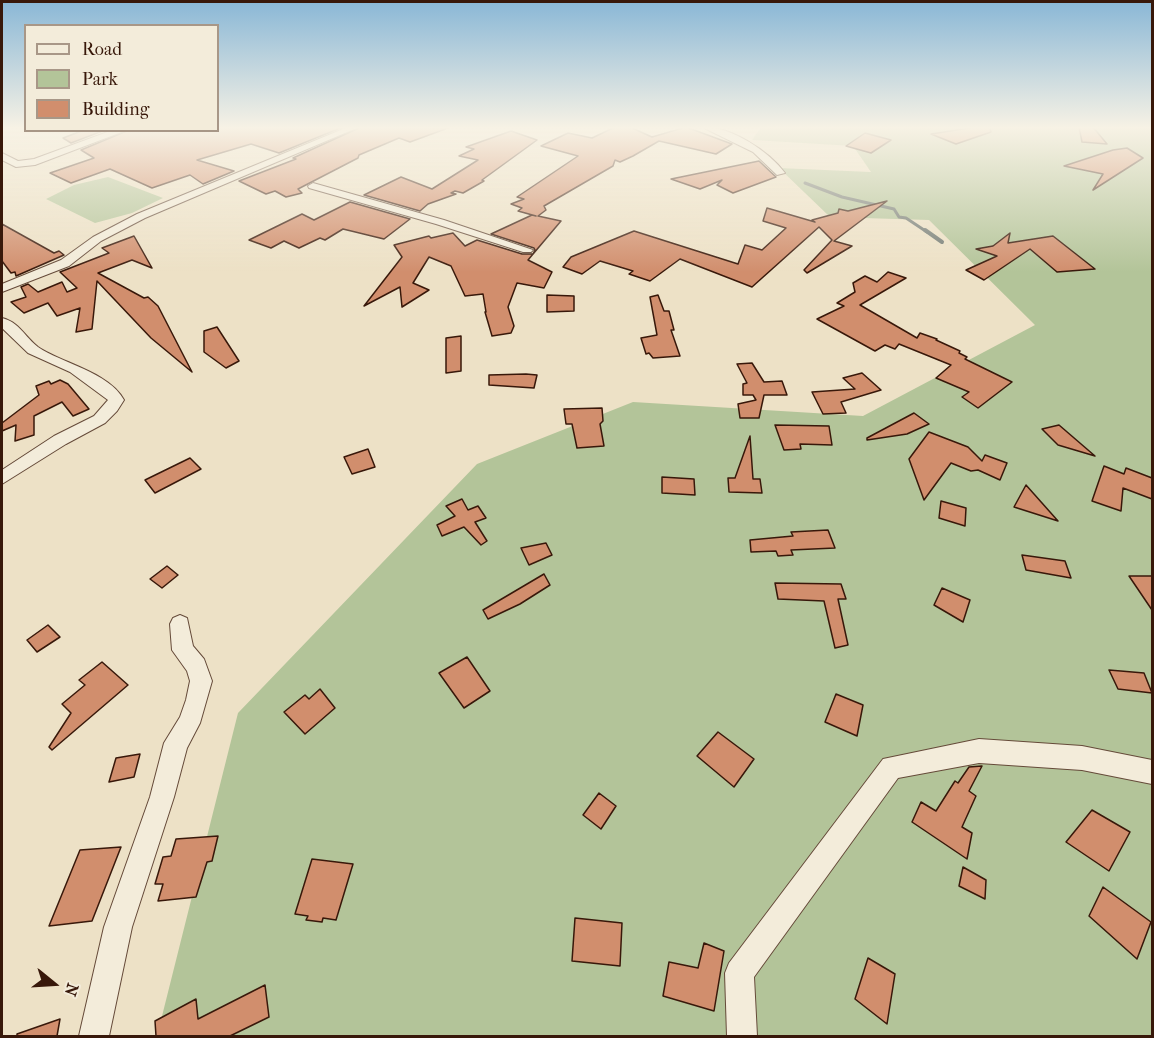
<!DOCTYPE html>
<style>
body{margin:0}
#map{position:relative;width:1154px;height:1038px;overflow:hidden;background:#ede1c6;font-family:"IM FELL French Canon",serif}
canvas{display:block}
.frame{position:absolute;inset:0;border:3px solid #38180a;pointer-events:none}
.legend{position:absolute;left:24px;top:24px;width:195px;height:108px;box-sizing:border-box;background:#f3ecda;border:2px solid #a89787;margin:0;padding:8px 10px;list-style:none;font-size:18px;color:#38180a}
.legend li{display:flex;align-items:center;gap:12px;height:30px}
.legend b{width:30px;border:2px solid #a89787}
.north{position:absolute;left:24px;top:954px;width:60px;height:60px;-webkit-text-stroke:4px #f3ecda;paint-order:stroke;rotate:108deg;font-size:16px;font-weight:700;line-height:24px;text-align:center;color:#38180a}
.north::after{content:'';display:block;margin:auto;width:21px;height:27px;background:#38180a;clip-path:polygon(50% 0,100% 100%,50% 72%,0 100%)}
</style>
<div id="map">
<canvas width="1154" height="1038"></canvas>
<div class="frame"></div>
<ul class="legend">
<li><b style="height:8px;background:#f3ecda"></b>Road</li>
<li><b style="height:16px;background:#b3c499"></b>Park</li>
<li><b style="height:16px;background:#d18e6d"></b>Building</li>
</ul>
<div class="north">N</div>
</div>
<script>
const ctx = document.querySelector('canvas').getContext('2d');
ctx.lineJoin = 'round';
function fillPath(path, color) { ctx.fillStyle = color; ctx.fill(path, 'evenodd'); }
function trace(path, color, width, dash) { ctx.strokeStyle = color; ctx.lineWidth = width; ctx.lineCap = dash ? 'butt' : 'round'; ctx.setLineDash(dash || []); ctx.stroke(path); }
fillPath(new Path2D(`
 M761,127H1152V1036H157L238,713L477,464L633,402L863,416L1035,325L929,220L830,217L779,168L871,172L853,146L752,140Z
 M108,177L163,198L132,213L95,223L46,199L74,185Z`), '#b3c499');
trace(new Path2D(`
 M805,183L842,197L894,209L899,217L906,218L927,232`), '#737a74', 3);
trace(new Path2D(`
 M925,230L942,242`), '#737a74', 4);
const building = new Path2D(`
 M218,127H343L279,153L251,144L197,160L234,171L203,184L190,175L152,188L110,169L71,183L50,173L94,158L81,150L129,130H218Z
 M361,127L448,128L410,142L399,138L359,155L358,158L298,189L302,193L286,197L275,191L266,194L239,181L296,159L293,158Z
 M615,127H630L652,137L686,127L732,144L716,154L659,141L633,156L620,162L615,160L613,166L544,206L546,210L538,216L561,221L528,260L552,272L544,288L517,283L508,307L514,326L511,333L492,336L485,312H486L483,294L465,296L451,266L429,257L413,283L429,290L402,307L400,287L364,306L402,257L394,245L429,236L431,238L453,233L465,246L477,240L522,254H533L535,250L534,248L491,234L532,215L536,216L518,211L522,208L511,204L524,199L517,197L578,156L541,146L568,133L592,138Z
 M976,127H990L991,132L956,144L931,134Z
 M1079,127H1093L1107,144L1082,142Z
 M84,130H105L71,143L63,138Z
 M511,131L537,140L482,180L484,181L463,193L455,191L451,193L456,194L428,204L420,211L364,195L401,177L432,189L478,160L459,156L474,149L466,147Z
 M865,133L891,140L871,153L846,146Z
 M1127,148L1143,158L1093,190L1103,174L1064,166L1113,150Z
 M759,161L776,177L733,193L717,185L722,180L700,189L671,179Z
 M887,201L834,241L852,246L807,273L804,270L832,240L819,227L752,287L680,259L650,281L629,274L633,271L600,261L582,274L563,267L571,257L634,231L738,264L745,245L762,250L786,228L763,221L767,208L815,222L812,220L838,213L839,209L848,211Z
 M350,202L410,219L384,239L343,229L325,240L320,238L299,248L284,241L271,248L249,240L302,214L314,220Z
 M2,224L54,253L59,251L64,255L16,276L15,272L11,273L2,261Z
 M1010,233L1008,243L1053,236L1095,269L1057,272L1030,249L984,280L966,270L997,256L976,249L993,246Z
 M134,236L152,268L132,260L98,273L144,298L148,297L158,306L192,372L151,338L97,281L92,329L76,332L80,308L57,316L48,303L24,313L11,302L26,297L21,287L28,284L38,292L62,282L67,292L77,288L60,272L109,253L102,248Z
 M888,272L906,278L860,305L917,338L920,333L937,339L936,340L960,351L959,353L967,357L965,359L1012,382L978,408L962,397L969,392L936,378L951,365L899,344L895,349L885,345L875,351L817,319L844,306L837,303L855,292L853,283L865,276L877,282Z
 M547,295L574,296V311L547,312Z
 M658,295L664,311H669L674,330H671L680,356L653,358L649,353L646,354L641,338L657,335L650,297Z
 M217,327L239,361L226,368L204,352V331Z
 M461,336V371L446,373V338Z
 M752,363L764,382L782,381L787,395H764L759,418H740L738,404L756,400L753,395H743V384L747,383L737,364Z
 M862,373L881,390L841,402L846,413L823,414L812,392L855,389L843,378Z
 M526,374L537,375L534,388L489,385V375Z
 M60,380L68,384L89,409L73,416L62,402L34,416V435L15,441L16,425L2,431V423L39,395L36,386L49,381L51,384Z
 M602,408L603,421L600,424L604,446L577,448L572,424H566L564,409Z
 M914,413L929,424L907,434L867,440V438Z
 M775,425L829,426L832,445L800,444L801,449L784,450Z
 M1059,425L1095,456L1058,445L1042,429Z
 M929,432L968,447L982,461L985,455L1007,463L1000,480L978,470L971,471L951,463L924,500L909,459Z
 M750,436L753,479H760L762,493L729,492L728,478H735Z
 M368,449L375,467L352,474L344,457Z
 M190,458L201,469L155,493L145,480Z
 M1104,466L1124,474L1126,468L1152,478V499L1123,488L1121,511L1092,501Z
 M662,477L694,479L695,495L662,493Z
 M1026,485L1058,521L1014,507Z
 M462,499L468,510L478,506L486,518L475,522L487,541L481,545L464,527L442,536L437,525L455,516L446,506Z
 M941,501L966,508L965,526L939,518Z
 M828,530L835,548L791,550L793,555L778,556L776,551L751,552L750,540L793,536L791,532Z
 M546,543L552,555L529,565L521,548Z
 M1022,555L1065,561L1071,578L1026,570Z
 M167,566L178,575L162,588L150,579Z
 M544,574L550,585L520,604L488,619L483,610Z
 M1129,576H1152V610Z
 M775,583L841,584L846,599H838L848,645L835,648L824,601L778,599Z
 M942,588L970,600L963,622L934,605Z
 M48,625L60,637L37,652L27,640Z
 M467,657L490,691L464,708L439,673Z
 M102,662L128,685L52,750L49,747L71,713L62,704L85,685L79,680Z
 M1109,670L1144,673L1152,693L1118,689Z
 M320,689L335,708L305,734L284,712L305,695L309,699Z
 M836,694L863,705L857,736L825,722Z
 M718,732L754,759L734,787L697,756Z
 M140,754L134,777L109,782L116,758Z
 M982,766L969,791L976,796L962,827L972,833L967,859L912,822L921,802L936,811L955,781L958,783L969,767Z
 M599,793L616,806L601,829L583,815Z
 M1092,810L1130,832L1109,871L1066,842Z
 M218,836L212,861L207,862L196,897L158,901L163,884H155L163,857L171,856L176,839Z
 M121,847L92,921L49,926L80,850Z
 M312,859L353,864L336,920L323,918L322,922L306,920L308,916L295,914Z
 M963,867L986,880L985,899L959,886Z
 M1103,887L1151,922L1137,959L1089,916Z
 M575,918L622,923L620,966L572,961Z
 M704,943L724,951L714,1011L663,996L669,962L698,968Z
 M868,958L895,974L887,1024L855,999Z
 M265,985L269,1017L230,1036H156L155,1021L196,999L198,1019Z
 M60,1019L57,1036H17V1034Z`);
fillPath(building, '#d18e6d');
trace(building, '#38180a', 1.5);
const street = new Path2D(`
 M348,127H359L145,218L101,241L69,266L2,292V284L61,260L93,237L137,214Z
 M702,127C729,125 769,151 785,173L777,175L753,152Z
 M113,130H127L35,165L16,167L2,160V153L18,161L34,159Z
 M313,183L444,220L533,250L531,252H523L436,224L309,188L308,186Z
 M2,318C19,322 25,337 38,347C61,363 109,372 124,400L117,411L105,423L66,444L2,484V470L54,436L94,416L108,400L70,372L28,353L2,328Z
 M180,615L187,618L193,646L204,659L212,681L200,723L187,748L174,797L132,927L109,1036H79L104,927L150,797L164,743L180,717L186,700L190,681L187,671L172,650L170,624L173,618Z
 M979,739L1082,746L1152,760V784L1082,770L979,763L898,778L754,977L757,1036H727L725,973L729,963L883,759Z`);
trace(street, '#654a39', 2);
fillPath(street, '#f3ecda');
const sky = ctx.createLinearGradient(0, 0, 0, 272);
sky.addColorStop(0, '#89b7d6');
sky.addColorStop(0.47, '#f7f2e5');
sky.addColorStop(1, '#f7f2e500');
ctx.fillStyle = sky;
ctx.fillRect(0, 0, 1154, 272);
</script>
